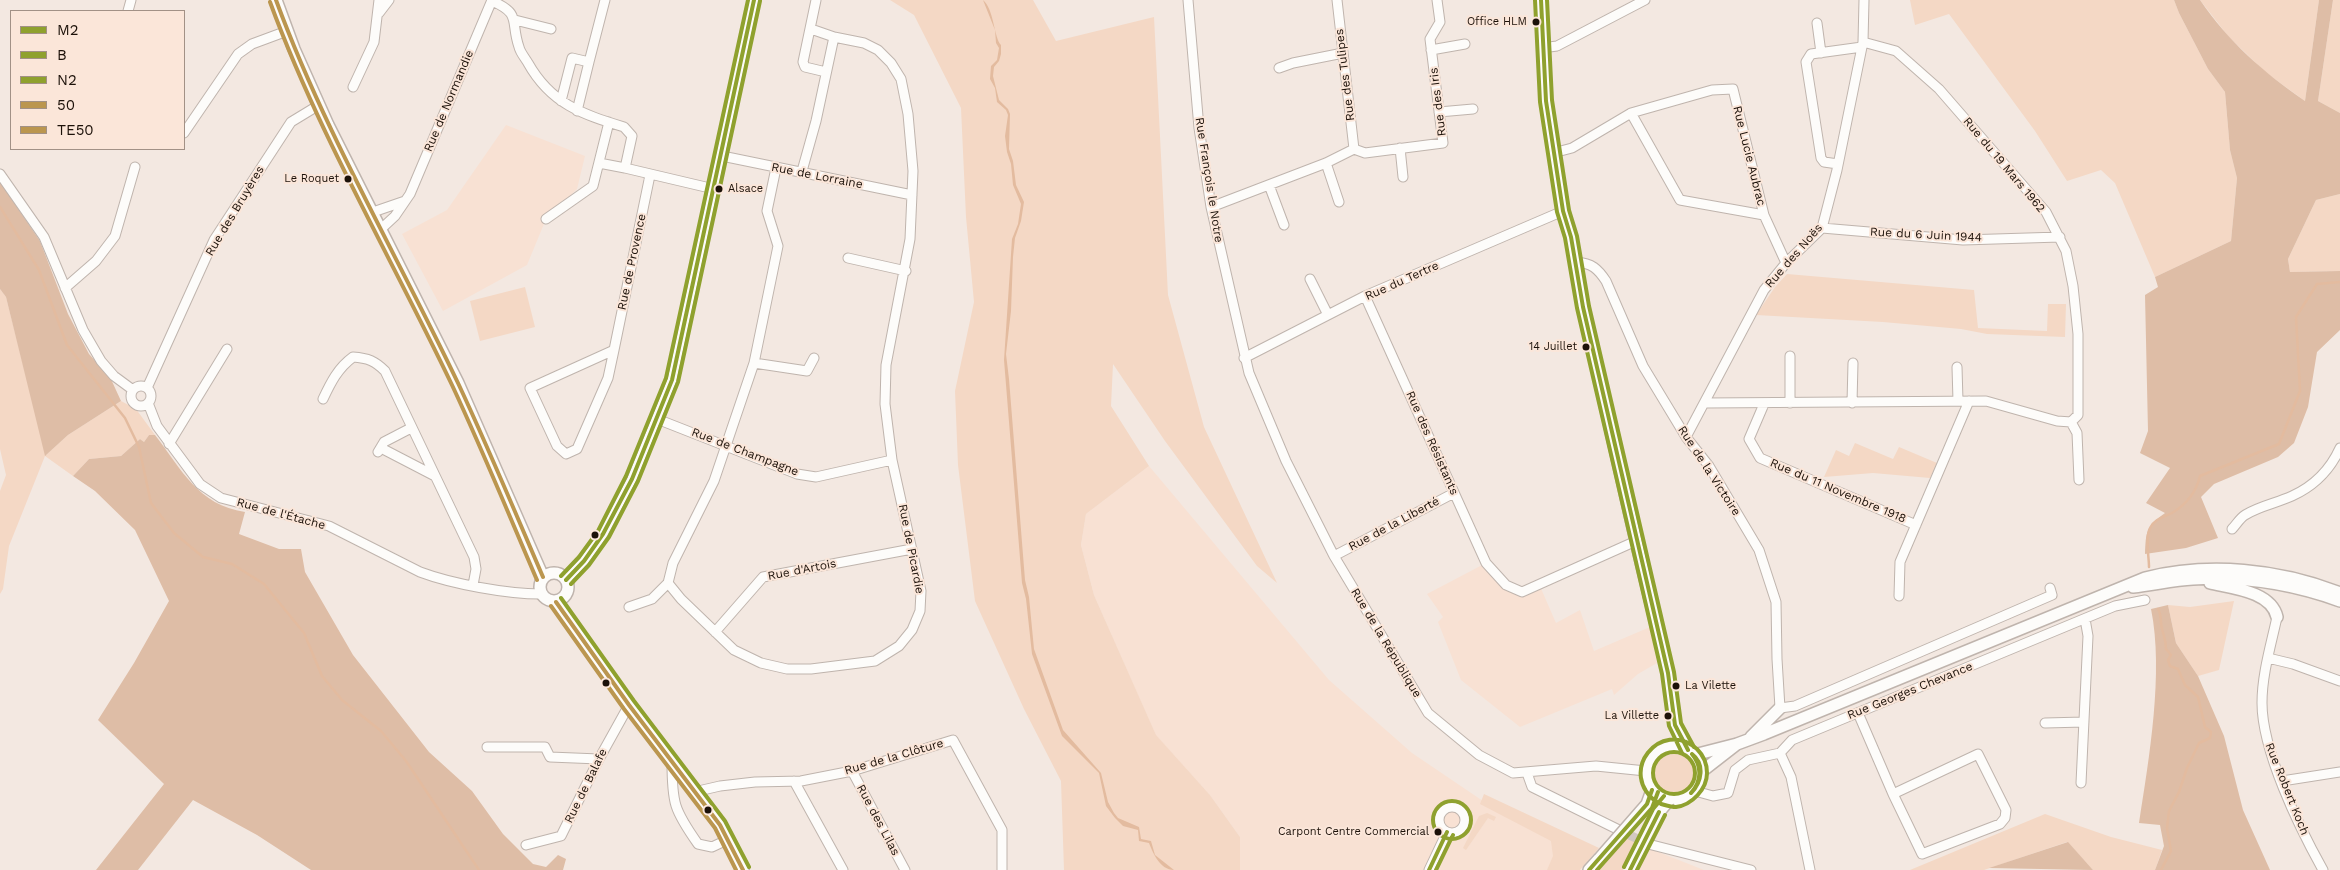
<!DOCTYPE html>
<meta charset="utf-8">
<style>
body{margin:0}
#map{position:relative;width:2340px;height:870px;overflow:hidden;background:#f3e8e1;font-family:"Work Sans",sans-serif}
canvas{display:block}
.legend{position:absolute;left:10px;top:10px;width:175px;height:140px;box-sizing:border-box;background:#fbe6d9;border:1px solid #a29186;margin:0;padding:6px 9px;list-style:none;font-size:15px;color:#1c1109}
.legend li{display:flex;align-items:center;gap:10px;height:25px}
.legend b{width:25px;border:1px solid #a29186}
</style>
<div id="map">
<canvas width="2340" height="870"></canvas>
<ul class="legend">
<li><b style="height:6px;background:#8fa12e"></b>M2</li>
<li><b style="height:6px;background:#8fa12e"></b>B</li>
<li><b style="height:6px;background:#8fa12e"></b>N2</li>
<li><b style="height:6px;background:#bb964f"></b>50</li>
<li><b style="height:6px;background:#bb964f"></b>TE50</li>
</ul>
</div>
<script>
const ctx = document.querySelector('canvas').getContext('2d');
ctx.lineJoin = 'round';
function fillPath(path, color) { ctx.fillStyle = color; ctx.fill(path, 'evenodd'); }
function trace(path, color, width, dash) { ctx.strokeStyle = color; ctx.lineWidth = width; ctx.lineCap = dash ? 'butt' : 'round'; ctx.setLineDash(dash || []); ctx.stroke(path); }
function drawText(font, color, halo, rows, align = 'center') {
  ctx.font = font + ' "Work Sans",sans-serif'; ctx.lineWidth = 4; ctx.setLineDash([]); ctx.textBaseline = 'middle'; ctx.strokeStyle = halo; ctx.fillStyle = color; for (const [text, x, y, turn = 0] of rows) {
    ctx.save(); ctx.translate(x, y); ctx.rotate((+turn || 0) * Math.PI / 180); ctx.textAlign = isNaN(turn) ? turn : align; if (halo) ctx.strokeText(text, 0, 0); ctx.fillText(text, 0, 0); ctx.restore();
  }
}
fillPath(new Path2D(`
 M506,125L585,156L577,189L546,219L527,265L443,311L402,234L447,210Z
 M1149,466L1329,680L1412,753L1480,799L1583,849L1565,870H1240V837L1210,795L1156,736L1094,595L1081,545L1086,514Z
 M1486,563L1506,585L1522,592L1539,584L1556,623L1580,610L1594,651L1650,627L1657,663L1638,674L1614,695L1612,689L1520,727L1461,680L1438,622L1443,617L1427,594Z
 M1648,848L1704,870H1637Z`), '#f8e1d3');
fillPath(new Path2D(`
 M890,0H1033L1056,41L1154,17L1168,295L1204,427L1277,583L1257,566L1165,441L1113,364L1111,406L1149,466L1086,514L1081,545L1094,595L1156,735L1210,795L1240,837V870H1064L1061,781L1024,709L975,601L958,465L955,391L974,302L966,217L961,108L914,15Z
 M1910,0H2174L2179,13L2208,69L2225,92L2230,150L2237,178L2231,241L2155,277L2115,183L2101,170L2067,181L2035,131L1949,14L1915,25Z
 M2200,0H2319L2305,101L2265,72L2228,36Z
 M2333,0H2340V113L2318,101Z
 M2340,194V271L2290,272L2288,259L2316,200Z
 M1787,274L1974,290L1978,328L2047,331L2048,304H2066L2065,337L1987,334L1961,329L1883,322L1756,315L1775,287Z
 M525,287L535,327L480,341L470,301Z
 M0,289L6,297L46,455L68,435L121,401L136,409L155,435H149L144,442L140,439L121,456L89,459L73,476L45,456L9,546L3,589L0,594V491L6,475L0,449Z
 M1855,443L1893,459L1899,447L1937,463L1930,478L1873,473L1824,477L1836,450L1849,456Z
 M2234,601L2219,670L2198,676L2176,643L2168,605L2190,607Z
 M1654 774a20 20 0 1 1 40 0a20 20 0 1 1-40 0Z
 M1484,794L1599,848L1580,870H1547L1553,856L1551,841L1480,804Z
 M1487,813L1496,817L1494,821L1488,818L1466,850L1463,848L1479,816Z
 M2045,814L2111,837L2162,850L2155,870H2093L2067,842L1984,870H1910Z
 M1627,838L1638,843L1623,870H1598Z`), '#f4d8c5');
fillPath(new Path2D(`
 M2174,0H2200C2229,42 2263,72 2305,101L2319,0H2333L2318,101L2340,113V194L2316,200L2288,259L2290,272L2340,271V330L2317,352L2308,407L2294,443L2278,457L2214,484L2201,497L2218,538L2186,548L2145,554C2146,531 2146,527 2165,513L2146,503L2170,468L2140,453L2148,431L2145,295L2158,287L2155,277L2231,241L2237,178L2230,150L2225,92L2208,69L2179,13Z
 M0,182L40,241L68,314L89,354L110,377L121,401L68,435L45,456L6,297L0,289Z
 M149,435H155C182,470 198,505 245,512L239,534L279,549H301L305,572L353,655L429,752L472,791L503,834L533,864L546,867L558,855L566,859L563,870H311L257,835L193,800L138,870H96L164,784L98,720L134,663L169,601L135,530L95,491L73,476L89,459L121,456L140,439L144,442Z
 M2168,605L2176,643L2198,676L2224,736L2243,810L2270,870H2155L2164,846L2160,825L2139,823C2149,759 2164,672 2151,609Z
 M2068,842L2093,870L1989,868Z`), '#debda6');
fillPath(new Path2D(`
 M983,0C994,9 994,38 1001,45V54L999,61L994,67L993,76L999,100L1008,109L1010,114L1009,149L1013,161L1016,185L1024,202L1021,221L1015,238L1013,257L1011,311L1006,354L1009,379L1025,580L1029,597L1034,649L1063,730L1101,773L1108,802L1114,813L1118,818L1139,827L1141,839L1151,841L1155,855L1174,870C1160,870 1153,853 1149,843L1139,841L1138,830L1123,826L1115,818L1106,806L1099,773L1062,736L1032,654L1026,599L1022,583L1004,360L1012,239L1018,224L1021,204L1013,185L1011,164L1007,152L1005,136L1008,115L1006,110L997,102L995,88L990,79L991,66L997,60L999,48L996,43L995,30Z`), '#e3bb9f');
trace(new Path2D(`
 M0,207L39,270L67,345L125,418L139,447L151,503L174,533L203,557L232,564L264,584L304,633L322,676L342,700L381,731L406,761L479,870
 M2149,567C2149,556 2145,538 2150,528C2154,519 2164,517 2172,513C2187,504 2196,493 2200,476L2279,444L2300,391L2296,317L2317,284L2340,282
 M2158,609C2162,616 2160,621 2162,629C2164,637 2166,640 2166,649L2171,655L2168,660L2170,666L2178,669L2185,685L2198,697L2205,727L2211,732L2210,738L2199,743L2187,768L2179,792L2169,811L2167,828L2171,851L2161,870`), '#e3bb9f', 2.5);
trace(new Path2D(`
 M1617,829L1648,844`), '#d3c8c1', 9, [9, 4.5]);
const minor = new Path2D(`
 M816,0L803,62L805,67L826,72
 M1188,0L1199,128L1211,207L1249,373L1286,461L1334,556L1428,713L1479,755L1513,773L1596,766L1646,771
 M1337,0L1354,149
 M492,1C522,14 510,21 519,47C520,52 525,58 528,63C551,104 582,114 624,127L632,136L625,168L714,189
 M128,11L131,0
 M379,13L389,0
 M515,20L551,29
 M1817,23L1821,53
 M1863,42L1896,51L1939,89L2046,212L2066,251L2073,286L2078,334V415L2071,422
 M1542,48L1557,46L1645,0
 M1431,50L1465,44
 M589,62L605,0
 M1279,68L1293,63L1343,53
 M353,87L374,42L379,0
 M561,101L572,58L589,62L577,111
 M1439,112L1473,109
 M1631,113L1680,200L1764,215
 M184,133L238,54L252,44L287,31
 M1400,148L1403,177
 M1553,153L1572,148L1631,113L1712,90L1733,89L1764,215L1786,263
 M722,156L912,195
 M599,163L625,168
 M1326,163L1339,202
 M1838,164L1824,162L1821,158L1806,62L1811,54L1862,47
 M776,168L767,211L778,246L754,363L714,481L673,563L668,583L681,599L734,650L761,663L787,669H811L875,661L899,646L912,630L920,611L921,591L892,460L885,404L886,365L910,239L913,171L908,114L901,79L891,63L878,50L864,43L834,37L811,29
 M802,171L816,121L834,37
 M0,174L44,237L83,330L101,361L114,376L133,390
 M1269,185L1284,225
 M1211,207L1326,163L1354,149L1365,153L1443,143L1430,39L1440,22L1437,0
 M373,212L405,201
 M546,219L593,186L609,122
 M1822,228L1963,240L2060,237
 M381,229L395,216L410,194L492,0
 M848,258L906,271
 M1576,262C1592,263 1598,269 1606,281L1643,366L1686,437L1709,466L1759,550L1776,602L1777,659L1780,708L1795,706L2052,595L2050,588
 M1310,279L1328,315
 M65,288L96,261L115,236L135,167
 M1365,296L1486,563L1506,585L1522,592L1636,541
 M614,350L530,388L557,446L566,454L577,449L608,378L614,350L649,180L650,174
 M1790,356V403
 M1244,358L1365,296L1563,211
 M754,363L807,371L814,358
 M1957,367L1958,401
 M131 396a10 10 0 1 1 20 0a10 10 0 1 1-20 0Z
 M147,388L214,240L291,122L319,105
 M323,399C331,382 338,368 353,357C368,358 375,361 385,371L474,557L476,569L473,585
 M148,403L157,426L200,484L221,498L329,526L420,572C452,584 507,594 541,594
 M1706,403L1986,401L2057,421L2071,422
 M1852,403L1853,363
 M1764,404L1749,439L1760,458L1916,525
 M657,419L797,474L816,477L892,460
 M2071,422L2077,433L2079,480
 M1686,437L1764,290L1786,263L1822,228L1837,170L1863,42L1864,0
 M169,444L227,349
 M381,448L435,476
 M378,452L384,442L411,428
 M2232,529C2236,525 2240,518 2245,515C2259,506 2277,503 2292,496C2314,486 2330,470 2340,448
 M1334,556L1454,493
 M566,580L584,561L603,534L632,479L672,380L754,0
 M1899,596L1900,562L1969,401
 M629,607L652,599L668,583
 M2277,617C2271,645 2262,674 2262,703C2262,751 2299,827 2323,870
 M715,632L763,577L912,549
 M2268,658L2293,664L2340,681
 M1858,713L1893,794L1978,754L2006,810L2005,818L2000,824L1922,854L1893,794
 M2045,723L2084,722
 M487,747H545L550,757L599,759
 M1780,753L1791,777L1810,870
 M672,762C672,803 674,810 698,844L712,847L729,839
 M852,771L905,870
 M1527,773L1532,787L1617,829
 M794,781L843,870
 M2282,781L2340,772
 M2081,783L2088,636L2085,619
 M1695,791L1713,796L1728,793L1735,770L1748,760L1780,753L1792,740L2115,606L2145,600
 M694,792L720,786L755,782L801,781L852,771L953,740L1002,830V870
 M1439 820a13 13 0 1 1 26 0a13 13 0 1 1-26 0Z
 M1648,844L1751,870
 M526,845L561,836L599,759L629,705
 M1429,870L1447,832`);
const major = new Path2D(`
 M276,0L294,49L328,125L458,383L543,577
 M1541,0L1546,101L1563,211L1571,237L1583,307L1636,541L1668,673L1675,725L1688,750
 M540 587a14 14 0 1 1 28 0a14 14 0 1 1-28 0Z
 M2210,583C2231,588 2271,591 2277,617
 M2133,587C2153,585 2173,580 2193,579C2243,576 2293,584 2340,601
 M556,602L629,705L720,825L743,870
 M1751,737L1780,708
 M1647 773a27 27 0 1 1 54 0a27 27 0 1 1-54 0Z
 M1694,755L1737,744L1764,734L2145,578C2209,562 2279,569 2340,593
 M1701,772L1737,744
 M1589,870L1599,859`);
trace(minor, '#bfb4ad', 11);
trace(major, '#bfb4ad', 14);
trace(minor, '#fdfcfa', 9);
trace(major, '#fdfcfa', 11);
const majorBridge = new Path2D(`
 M1599,859L1647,804L1652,790
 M1630,870L1659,812L1669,800`);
trace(majorBridge, '#bfb4ad', 14, []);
trace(majorBridge, '#fdfcfa', 11);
trace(new Path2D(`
 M1541,0L1546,101L1563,211L1571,237L1583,307L1668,673L1675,725L1688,750
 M566,580L584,561L603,534L632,479L672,380L754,0
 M1691,793C1702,781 1702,766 1692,754
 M1691,793C1702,782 1705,764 1692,754
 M1429,870L1447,832
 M1589,870L1647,804L1652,790
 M1630,870L1659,812`), '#8fa12e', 4);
trace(new Path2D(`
 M1535,0L1540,102L1557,212L1565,238L1577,308L1662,674L1669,726L1682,753
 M571,584L589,565L609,537L638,481L678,382L760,1
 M1433 820a19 19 0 1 1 38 0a19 19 0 1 1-38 0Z
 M1658,803C1615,773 1661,717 1697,749C1704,756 1707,764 1707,773C1707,789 1692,805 1676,807C1671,807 1665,805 1661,804
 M1436,870L1453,835
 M1597,870L1652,808L1658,792
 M1637,870L1665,815`), '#8fa12e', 4);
trace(new Path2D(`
 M1547,0L1552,100L1569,210L1577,236L1589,306L1674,672L1681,723L1694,747
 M561,576L579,557L598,531L626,476L666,378L748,0
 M561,598L634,701L725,821L749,867
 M1653 773a21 21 0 1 1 42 0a21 21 0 1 1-42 0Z
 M1624,867L1653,809L1664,796`), '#8fa12e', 4);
trace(new Path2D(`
 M276,0C325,133 397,255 458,383C488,447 515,512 543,577
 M556,602L629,705L720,825L743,870`), '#bb964f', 4);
trace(new Path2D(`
 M270,2C319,135 391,257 452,385C482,449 509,515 537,580
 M551,606L624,709L715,828L736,870`), '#bb964f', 4);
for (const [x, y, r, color] of [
 [1536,22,4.5,"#1c1109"],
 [348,179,4.5,"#1c1109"],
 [719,189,4.5,"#1c1109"],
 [1586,347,4.5,"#1c1109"],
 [595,535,4.5,"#1c1109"],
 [606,683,4.5,"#1c1109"],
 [1676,686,4.5,"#1c1109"],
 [1668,716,4.5,"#1c1109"],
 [708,810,4.5,"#1c1109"],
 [1438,832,4.5,"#1c1109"]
]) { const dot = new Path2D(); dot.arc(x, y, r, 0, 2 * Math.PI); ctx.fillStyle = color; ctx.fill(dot); trace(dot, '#fbe6d9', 2); }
drawText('11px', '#1c1109', '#fbe6d9', [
 ["Office HLM",1527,22],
 ["Le Roquet",339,179],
 ["Alsace",728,189,"left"],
 ["14 Juillet",1577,347],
 ["La Vilette",1685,686,"left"],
 ["La Villette",1659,716],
 ["Carpont Centre Commercial",1429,832]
], 'right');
drawText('12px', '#1c1109', '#fbe6d9', [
 ["Rue des Tulipes",1345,75,-97],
 ["Rue de Normandie",449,101,-67],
 ["Rue des Iris",1438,102,-97],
 ["Rue Lucie Aubrac",1749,156,76],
 ["Rue du 19 Mars 1962",2004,165,50],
 ["Rue de Lorraine",817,176,11],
 ["Rue François le Notre",1209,180,81],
 ["Rue des Bruyères",235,211,-59],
 ["Rue du 6 Juin 1944",1926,235,3],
 ["Rue des Noës",1794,256,-49],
 ["Rue de Provence",632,262,-78],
 ["Rue du Tertre",1402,281,-24],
 ["Rue des Résistants",1432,443,66],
 ["Rue de Champagne",745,452,21],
 ["Rue de la Victoire",1709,471,57],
 ["Rue du 11 Novembre 1918",1838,491,23],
 ["Rue de l'Étache",281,514,15],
 ["Rue de la Liberté",1394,524,-28],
 ["Rue de Picardie",911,549,79],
 ["Rue d'Artois",802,570,-11],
 ["Rue de la République",1386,643,59],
 ["Rue Georges Chevance",1910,691,-22],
 ["Rue de la Clôture",894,757,-16],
 ["Rue de Balafe",586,786,-64],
 ["Rue Robert Koch",2287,789,68],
 ["Rue des Lilas",878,820,62]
]);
</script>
